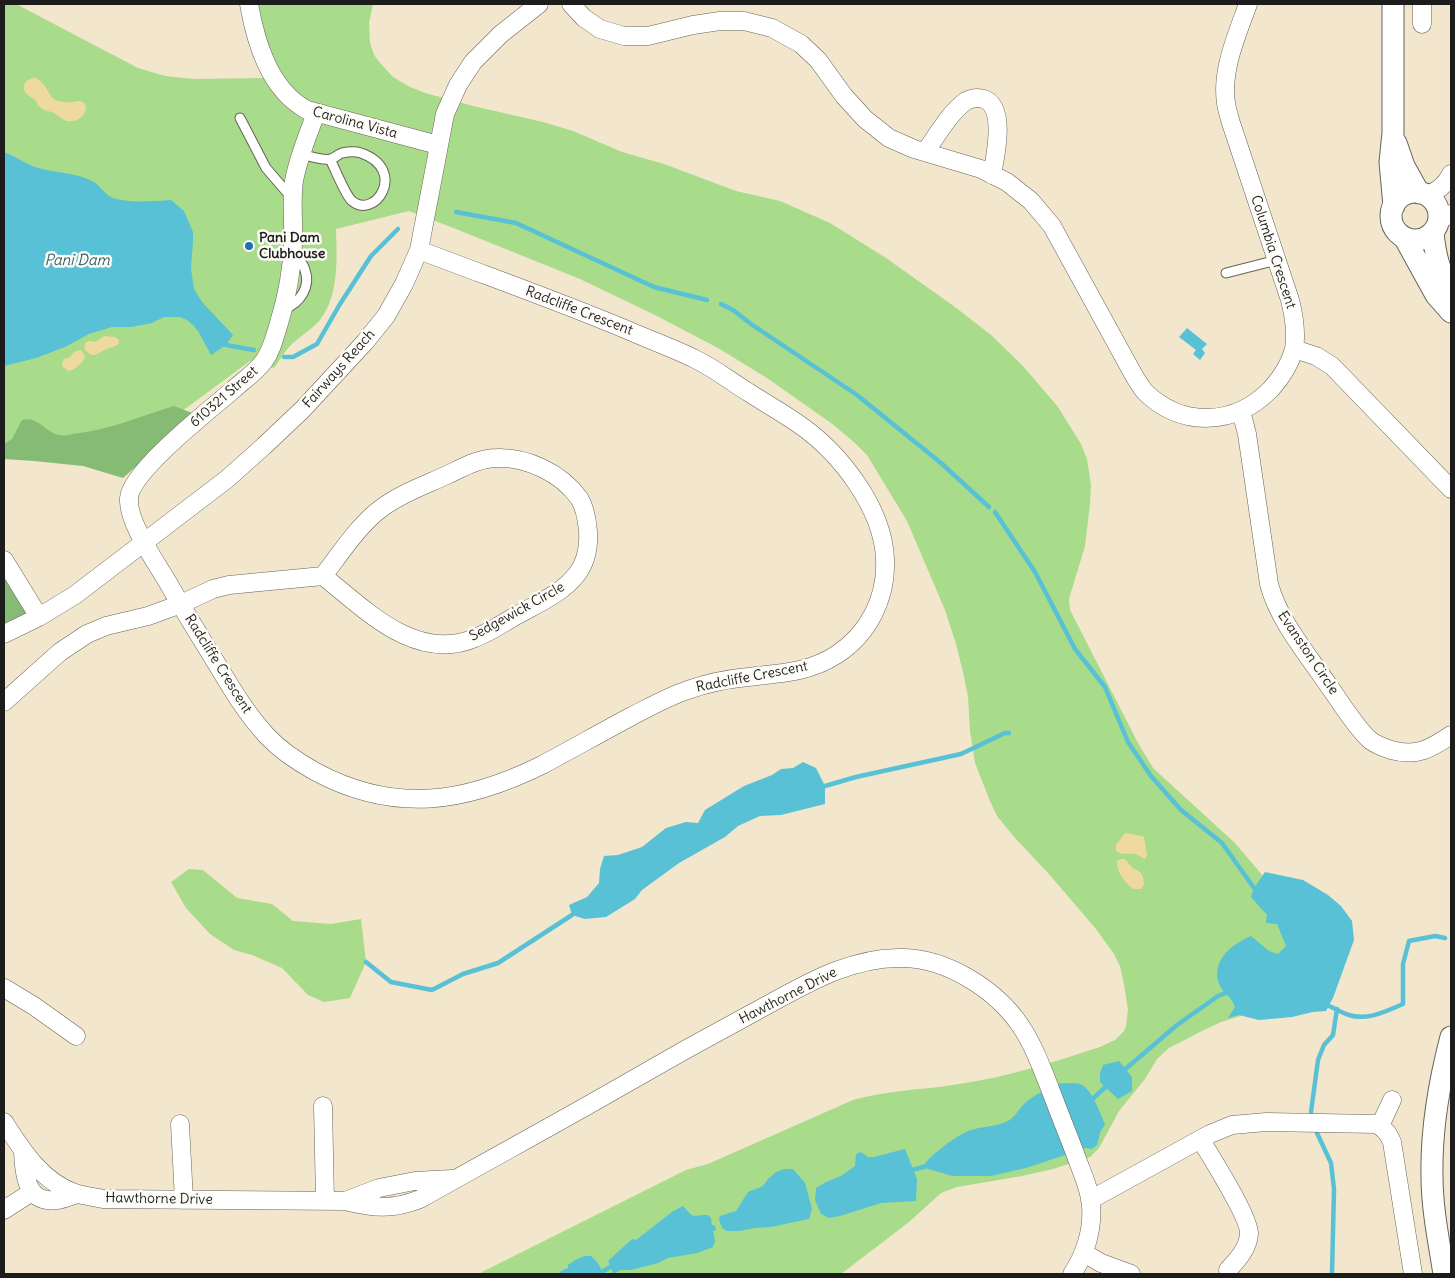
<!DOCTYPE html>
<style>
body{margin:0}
#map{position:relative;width:1455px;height:1278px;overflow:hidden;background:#f2e6cc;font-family:Delius,sans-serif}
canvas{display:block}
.frame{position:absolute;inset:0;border:5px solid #1c1c1c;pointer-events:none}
</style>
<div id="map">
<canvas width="1455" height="1278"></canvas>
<div class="frame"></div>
</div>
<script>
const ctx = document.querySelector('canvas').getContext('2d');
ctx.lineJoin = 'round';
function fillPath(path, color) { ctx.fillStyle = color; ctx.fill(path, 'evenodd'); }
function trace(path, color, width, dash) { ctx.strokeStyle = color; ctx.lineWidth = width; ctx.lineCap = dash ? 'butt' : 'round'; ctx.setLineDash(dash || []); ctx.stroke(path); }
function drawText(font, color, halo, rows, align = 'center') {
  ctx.font = font + ' Delius,sans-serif'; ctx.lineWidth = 5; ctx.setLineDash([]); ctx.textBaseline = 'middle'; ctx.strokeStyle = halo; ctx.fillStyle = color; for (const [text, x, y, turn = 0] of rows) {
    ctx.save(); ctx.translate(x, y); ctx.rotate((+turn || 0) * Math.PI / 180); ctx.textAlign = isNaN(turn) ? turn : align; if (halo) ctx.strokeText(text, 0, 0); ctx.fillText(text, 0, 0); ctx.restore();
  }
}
fillPath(new Path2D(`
 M4,4H16L138,68L165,76L194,79L265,78L268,54L258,4H373L369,23L370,43L374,55L380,63L393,77L410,87L425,93L473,106L543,122L573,131L622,152L664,164L736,191L780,201L830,223L886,258L955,307L991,335L1023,366L1058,407L1081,444L1087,459L1091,485L1090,504L1085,546L1069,599L1070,610L1138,743L1153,768L1235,843L1274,889L1315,927L1260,1010L1221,1022L1202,1031L1169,1048L1157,1059L1145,1079L1119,1111L1099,1148L1090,1157L1053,1169L1022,1176L957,1187L941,1193L909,1222L841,1274H478L686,1170L708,1164L853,1100C887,1090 924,1090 959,1084C1007,1077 1054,1062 1100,1047L1115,1040L1124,1031L1126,1026L1128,1010L1124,984L1120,966L1114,954L1096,929L1048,873L1015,838L997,816L990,801L975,763L970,731L968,697L963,672L956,644L945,610L907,521L867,455L855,443L831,423L767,378L718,348L655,315L580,279L456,229L409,211L336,229C337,259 339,295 320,320C312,329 302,335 293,343C286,349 280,360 274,368L250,361L174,417L4,455Z
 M189,869L203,870L237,898L272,904L293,921L331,924L361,919L366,962L350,998L324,1002L308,995L282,968L252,955L234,950L210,934L186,908L171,882Z`), '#a8db8a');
fillPath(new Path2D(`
 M174,406L195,414L123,478L83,466L34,461L4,459V444L12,439L22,420C37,415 46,433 60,435C64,436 69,435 72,434C107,431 140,416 174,406Z
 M4,569L31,614L4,626Z`), '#86bb76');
fillPath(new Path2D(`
 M36,78C54,89 44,104 72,102C73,102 79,101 80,101C93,104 83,124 67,121C62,120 59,115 54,113C49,111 44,111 40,107C35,103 39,105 36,101C32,96 23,95 24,86C25,80 31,78 36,78Z
 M104,336L115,337L119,340V343C115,348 110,347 105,350C96,354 92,360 84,348L86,342L90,341L96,342Z
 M80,350L82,351L85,357C82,364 75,370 68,371L62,366L63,359L69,358L74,352Z
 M1125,833L1142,836L1144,837L1147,855L1145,859C1142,858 1140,856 1137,855C1131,852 1122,856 1116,851V845Z
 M1121,859H1125C1128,862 1130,866 1133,868C1142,873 1143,873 1144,884L1141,889H1134C1125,884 1116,871 1117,861Z`), '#eeda9e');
fillPath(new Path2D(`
 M4,152C15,156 24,163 35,167C54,173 74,172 92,181C99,184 103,192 109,196C123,204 155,201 171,200L184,211L193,232V242L191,269L194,289L202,302L233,335L226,345L211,355L198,331L193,325L187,320L180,317H164L152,323L131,327H112L89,334L65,347L36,358L4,366Z
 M1187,328L1207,344L1202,349L1205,353L1200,360L1193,354L1196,350L1179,337Z
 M803,762L816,768L825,786V804L781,815L760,816L738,826L725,837L679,863L642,890L635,899L606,917L585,919L572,915L569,905L587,897L599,883L600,869L604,856L618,855L642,847L666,828L686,822L698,823L705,810L744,786L772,775L781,769L793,768Z
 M1265,872L1303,880L1328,895L1341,906L1352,921L1354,940L1333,998L1326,1011L1313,1012L1292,1017L1259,1020L1239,1015L1228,1018L1235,1007C1231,996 1227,997 1221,988C1220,986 1219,983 1218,981C1213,958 1233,944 1251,936L1269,951L1278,954L1286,946L1277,924L1266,923L1267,915L1251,897L1254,888Z
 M1119,1061L1132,1077V1091L1118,1099L1100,1082V1073L1103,1065Z
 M1061,1083C1067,1084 1076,1082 1082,1085C1092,1090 1100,1113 1105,1124L1100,1133L1097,1145L1092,1149L1086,1148L1026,1168L991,1176H952L922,1167C932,1154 955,1136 971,1130C983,1126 996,1127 1008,1121C1015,1117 1019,1109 1024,1104C1034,1094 1049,1089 1061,1083Z
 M905,1149L917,1179L916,1201L881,1203L840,1216L829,1218L821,1214L815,1200L816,1188L826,1182L841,1176L855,1166L856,1154L861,1152L868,1157H874Z
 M784,1169H793L805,1183L812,1209L809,1219L771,1227L755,1228L739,1231H727L722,1228L719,1219L720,1216L736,1211L748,1192L763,1186L768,1179L776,1172Z
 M683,1206C696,1221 691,1214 708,1215L711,1218L712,1225H715L716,1230L713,1231L715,1241L713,1247L697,1253L668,1258L658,1263L631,1270H620L614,1274L613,1273L608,1261L632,1239L636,1240L672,1212Z
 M585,1256H591C597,1261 601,1267 603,1274H559L561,1271L568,1268V1265L577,1259Z`), '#59c1d5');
trace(new Path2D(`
 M456,212L516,223L654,287L707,300
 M721,304L733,310L751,324L857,395L941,463L989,507
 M222,341L226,345L254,350
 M284,357H293L317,344L340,304L371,256L398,229
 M995,512L1035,572L1075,649L1105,687L1128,742L1151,776L1181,810L1222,843L1254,888
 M825,786L856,777L961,754L1005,733H1009
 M366,962L391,982L432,990L463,974L498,963L572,915
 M1323,1003C1332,1007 1340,1012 1349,1015C1368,1021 1386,1011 1403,1004V964L1409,941L1435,936L1445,938
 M1122,1072L1177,1025L1218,996L1231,991
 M1088,1103L1109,1084
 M1311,1112L1318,1060L1324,1045L1333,1035L1337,1009
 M1317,1133L1331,1163L1334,1189L1332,1274
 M908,1171L927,1166
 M594,1274L602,1272L615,1264`), '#59c1d5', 4.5);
const service = new Path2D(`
 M240,118L266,168L291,197
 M301,154C308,156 325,161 331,159C335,158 338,154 342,153C347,152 355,151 361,153C409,170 374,222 351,200C345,194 335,169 330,159
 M1226,273L1277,260
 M284,309C300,303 311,287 305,270C303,263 298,258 293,254`);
const minor = new Path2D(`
 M249,4C256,44 270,90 307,110L438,145
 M571,4L584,18L600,29L624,36H648L693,25L720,21H744L772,28L801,44L818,60L844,96L865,119L889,138L914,149L981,169L1007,182L1031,201L1052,226L1132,372C1136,379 1140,386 1145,392C1182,428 1235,426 1271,389C1281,378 1290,364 1294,349C1297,332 1294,316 1290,300L1231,123C1229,116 1227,110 1226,103C1221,70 1237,35 1248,4
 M1422,24V4
 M316,113C308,135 298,158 294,181C291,201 294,222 293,243C292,270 287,297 279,323C275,336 272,350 264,361C256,372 244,380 234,389C211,409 131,471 129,498C127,521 155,561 167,581C179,602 191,622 204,643C224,675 241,708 267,736C281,751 298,762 316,772C395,814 465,803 542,765C572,749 602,732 632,716C650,707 669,696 688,690C707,683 728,679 748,677C780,673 808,673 836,655C869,634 887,597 885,559C883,508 840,453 800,425C783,413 765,403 748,392C730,381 714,368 695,359C677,350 658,343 639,335C567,304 492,278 419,250
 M925,152C936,137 950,112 966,101C972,98 978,97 984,99C1007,108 995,157 992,175
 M1427,196C1438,190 1446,185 1451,174
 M1438,220L1451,214
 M1294,349L1316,356L1332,366L1451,489
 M1241,411L1247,434L1269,584C1279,622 1309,656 1331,689C1341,703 1357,729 1370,740C1375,744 1385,748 1391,750C1417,757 1430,749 1451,735
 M4,560L39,617
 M4,634L39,617L75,595L227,479L264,446L303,409L365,342L386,316L404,284L419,250L445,114L458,85L473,62L501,34L539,4
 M4,702L60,652L87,634L106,626L148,616L181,604L213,589L229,585L323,576C366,610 416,663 475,638C488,633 500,625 512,618C534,605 561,595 577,574C587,561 589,547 588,531C587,520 585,507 579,498C561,473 527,457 497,458C479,458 462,468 447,475C425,485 402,493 383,507C359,524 341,553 323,576
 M4,988L34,1006L76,1036
 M323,1106L325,1201
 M4,1122C22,1150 42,1182 75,1193C84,1196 94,1197 103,1199L345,1201C373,1208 393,1210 420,1199C487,1161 554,1125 620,1087C663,1062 706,1038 749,1015C798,989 847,956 904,958C948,959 996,990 1020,1025C1034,1045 1045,1076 1054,1099C1061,1118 1069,1137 1076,1156C1082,1173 1090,1189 1091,1206C1093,1230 1085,1255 1072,1274
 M180,1124L184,1200
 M1380,1126L1392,1100
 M1201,1140C1211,1157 1250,1218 1249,1234C1248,1249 1237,1260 1228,1270
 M23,1151C24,1174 26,1204 57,1200C64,1199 70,1196 77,1194
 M1090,1200L1210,1134L1232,1125L1266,1122L1376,1124C1385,1129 1388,1133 1392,1142L1413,1274
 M345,1201L379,1188L415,1181L452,1179
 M4,1210L32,1192
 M1084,1253L1101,1263L1131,1274`);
const tertiary = new Path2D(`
 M1393,4V133L1390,162L1394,206
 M1396,143L1404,166L1419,193
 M1391 216a24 24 0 1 1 48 0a24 24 0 1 1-48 0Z
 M1433,232C1435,256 1440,272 1451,294
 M1404,237L1436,295L1451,312
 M1444,1274C1439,1242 1432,1209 1432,1176C1431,1128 1439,1083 1451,1037`);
trace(service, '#67635a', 11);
trace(minor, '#67635a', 19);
trace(tertiary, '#67635a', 23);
trace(service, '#fff', 9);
trace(minor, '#fff', 18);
trace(tertiary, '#fff', 21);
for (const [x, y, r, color] of [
 [249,246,5,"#1f6fb2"]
]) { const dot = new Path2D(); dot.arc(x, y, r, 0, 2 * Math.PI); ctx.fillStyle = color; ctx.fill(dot); trace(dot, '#fdfcf7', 2); }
drawText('14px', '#1c1c1c', '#fdfcf7', [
 ["Carolina Vista",355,123,15],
 ["Columbia Crescent",1273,252,72],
 ["Radcliffe Crescent",579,311,21],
 ["Fairways Reach",339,369,-48],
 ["610321 Street",224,397,-41],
 ["Sedgewick Circle",517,612,-29],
 ["Evanston Circle",1308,653,56],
 ["Radcliffe Crescent",218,664,58],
 ["Radcliffe Crescent",752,677,-11],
 ["Hawthorne Drive",788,996,-27],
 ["Hawthorne Drive",159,1199,1]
]);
drawText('bold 14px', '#1c1c1c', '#fdfcf7', [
 ["Pani Dam",259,238],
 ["Clubhouse",259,254]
], 'left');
drawText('italic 15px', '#345e66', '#fdfcf7', [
 ["Pani Dam",77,261]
]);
</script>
